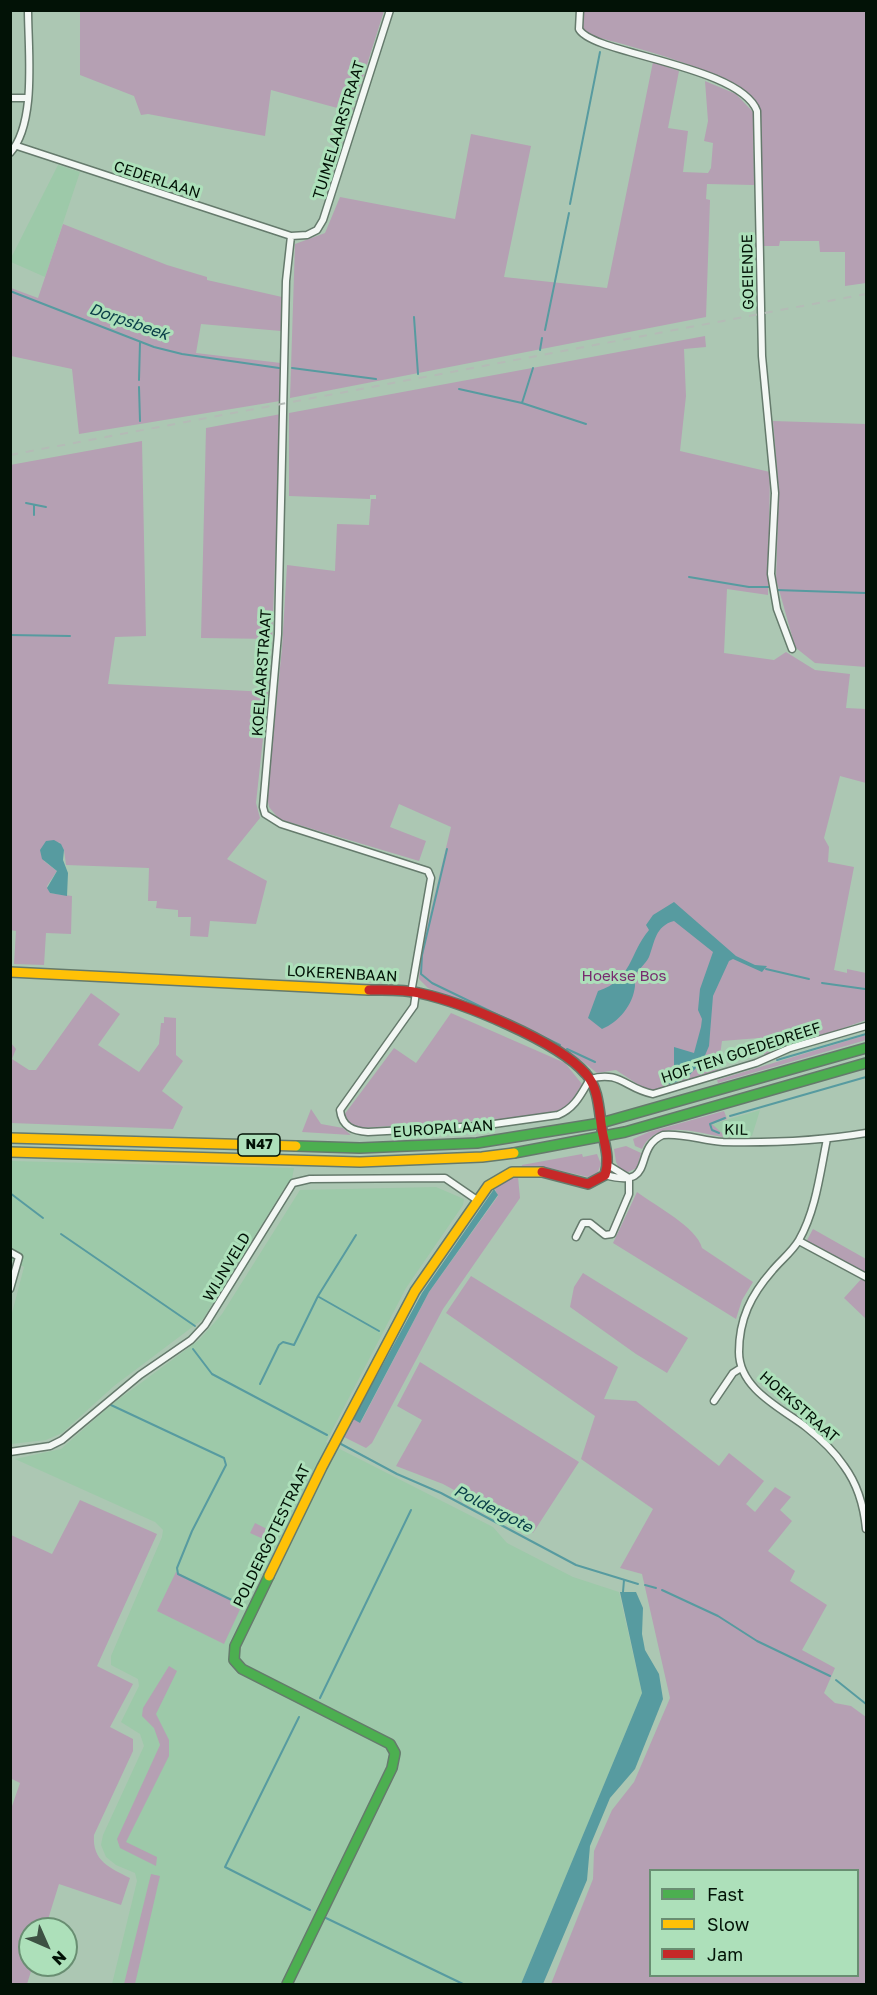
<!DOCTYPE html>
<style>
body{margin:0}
#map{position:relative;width:877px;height:1995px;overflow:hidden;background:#acc7b3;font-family:"Golos Text",sans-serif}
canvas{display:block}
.frame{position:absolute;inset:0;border:12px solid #021206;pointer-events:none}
.legend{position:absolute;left:649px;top:1869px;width:210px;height:108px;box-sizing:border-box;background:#ade0ba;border:2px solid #698e72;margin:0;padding:8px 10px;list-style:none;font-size:18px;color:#021206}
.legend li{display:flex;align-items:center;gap:12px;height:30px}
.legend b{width:30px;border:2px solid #698e72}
.north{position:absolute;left:18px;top:1917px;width:60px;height:60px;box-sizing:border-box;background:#ade0ba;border:2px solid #698e72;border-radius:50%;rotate:135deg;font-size:16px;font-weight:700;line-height:24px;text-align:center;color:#021206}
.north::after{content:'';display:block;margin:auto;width:21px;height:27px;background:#3d5143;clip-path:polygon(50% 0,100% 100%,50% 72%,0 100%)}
</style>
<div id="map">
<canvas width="877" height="1995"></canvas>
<div class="frame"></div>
<ul class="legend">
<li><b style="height:8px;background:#4caf50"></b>Fast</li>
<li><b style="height:8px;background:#ffc107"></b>Slow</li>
<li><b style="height:8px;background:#c62828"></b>Jam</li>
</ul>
<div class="north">N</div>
</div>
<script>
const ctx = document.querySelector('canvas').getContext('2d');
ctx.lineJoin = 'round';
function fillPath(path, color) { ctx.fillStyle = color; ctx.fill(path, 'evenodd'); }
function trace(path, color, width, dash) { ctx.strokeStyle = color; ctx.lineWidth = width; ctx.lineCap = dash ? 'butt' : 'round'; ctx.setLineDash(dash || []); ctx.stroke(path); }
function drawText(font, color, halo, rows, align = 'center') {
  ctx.font = font + ' "Golos Text",sans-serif'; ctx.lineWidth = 6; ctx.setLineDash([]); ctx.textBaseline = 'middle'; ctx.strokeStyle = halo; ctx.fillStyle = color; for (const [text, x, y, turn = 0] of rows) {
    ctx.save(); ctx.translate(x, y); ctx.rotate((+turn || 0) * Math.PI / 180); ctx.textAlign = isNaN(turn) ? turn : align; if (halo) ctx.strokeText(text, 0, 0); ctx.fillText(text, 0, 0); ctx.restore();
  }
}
fillPath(new Path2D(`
 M58,165L80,172L45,277L11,262V258Z
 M760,1110L752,1136L723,1134L713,1127L712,1124Z
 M11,1161L294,1168L292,1179L285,1187L203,1319L114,1386L62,1433L46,1440L11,1444V1317L24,1267L11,1260Z
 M436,1187L464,1199L463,1205L406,1288L326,1442L493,1527L507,1543L573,1577L619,1592L642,1693L521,1984H112L137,1881L135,1873L116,1865L106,1857L101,1845L103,1835L144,1746L140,1734L121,1722L139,1686L138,1679L111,1665V1656L162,1537L163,1530L155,1522L15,1459L61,1449L111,1405L199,1340L222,1314L300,1190Z`), '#9dc9a9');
fillPath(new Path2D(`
 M584,10L866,11V283L845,286V252H820L819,241H780L779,246H763L761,116C760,111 760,107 757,103C737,72 625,45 589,35L582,29Z
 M80,11V10L384,11L352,112L271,90L265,136L148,114L141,115L134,96L80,75Z
 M653,62L679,71L668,128L688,131L683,172L708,173L711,168L713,143L704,141L708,121L705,81L736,94L753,112L754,185L707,184L706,199L710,200L706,317L290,398L295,244L325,233L340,197L455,219L471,134L531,146L504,277L607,288Z
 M63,224L167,265L207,277V280L282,297L281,331L201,324L196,353L281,363L280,401L79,434L72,369L11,356V288L38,298Z
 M705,336L706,347L684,349L686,396L680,451L770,472L768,595L727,589L724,653L774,660L786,652L815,670L850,674L846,708L866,709V783L840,776L824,838L829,847L828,862L854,867L834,970L847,973V969L866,973V1020L765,1056L759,1038L722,1041L718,1070L670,1087L648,1091L616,1070L597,1073C550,1033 486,1010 428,988L419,979L420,956L451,827L399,804L390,827L426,841L419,861L279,819L269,807L267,796L282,648L287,565L335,571L337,524L369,525L371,499H376V495H370V499L289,496V413Z
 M281,414L272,639L201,638L206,428Z
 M773,421L866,424V667L815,663L796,648L792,636L776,579L779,491Z
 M142,441L146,636L115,637L108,684L268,692L256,803L260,818L227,859L267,881L256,924L210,921L208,937L190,936L191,917H178V910L156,908L157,901H148L149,868L66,865L64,850L59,842L44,861L57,871L47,886L50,893L72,896L71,934L46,933L44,965L14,964L16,931L10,930V465Z
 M91,993L120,1014L98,1045L139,1072L159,1044L161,1023H164V1017L176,1018V1055L183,1061L162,1091L183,1107L173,1129L11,1123V1043L16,1049L12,1059L29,1070H36Z
 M451,1013L565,1063L582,1084L571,1102L565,1108L554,1112L509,1119L359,1128L348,1122L344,1115L394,1048L416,1063Z
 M866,1035V1040L718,1083L717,1080Z
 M311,1109L321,1124L343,1128L351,1135L302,1132Z
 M724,1111L727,1119L712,1124L723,1134V1137C696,1133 657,1118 642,1149L635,1146L633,1139L649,1132Z
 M626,1146L641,1153L637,1168L628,1172L620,1170L616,1162L614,1149Z
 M582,1154L583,1157L597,1154L601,1164L597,1174L588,1177L545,1167L521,1169L522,1165Z
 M518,1177L520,1198L443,1309L372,1443L366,1448L344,1437L353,1419L361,1422L429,1292L498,1196L494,1187L504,1180Z
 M637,1192C654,1205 697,1227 702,1248L753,1282L742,1300L736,1319L613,1243Z
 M813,1229L866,1259V1273L806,1242Z
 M583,1273L688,1338L667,1373L636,1354L570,1307L574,1287Z
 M471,1276L618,1367L604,1399L636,1401L719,1466L729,1453L764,1481L746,1504L755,1512L775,1487L791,1497L780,1510L792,1521L768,1551L795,1571L790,1581L827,1605L802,1650L835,1668L824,1693L835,1703L851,1706L866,1717V1984H551L593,1879L594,1851L612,1810L634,1782L670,1698L642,1574L620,1568L653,1509L581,1459L595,1416L446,1313ZM650,1870H858V1976H650Z
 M863,1277L866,1279V1319L844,1298Z
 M420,1362L579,1462L533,1533L443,1484L396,1466L422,1420L397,1406Z
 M80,1500L157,1534L97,1666L133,1684L110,1727L133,1739V1751L94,1835C92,1861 110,1868 130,1878L121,1905L59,1884L45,1929H30V1965H33L27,1984H11V1809L20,1783L10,1778L11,1535L52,1554Z
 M255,1523L275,1533L270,1542L250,1533Z
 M176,1572L242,1605L224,1644L157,1611Z
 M169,1666L177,1671L156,1714L169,1740V1756L126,1842L157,1857L156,1866L120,1848L117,1839L160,1745L154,1728L142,1716L143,1708Z
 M151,1874L160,1876L135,1984H124Z`), '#b5a0b3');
fillPath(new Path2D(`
 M54,840L61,844L64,850L63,860L68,873L67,896L50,893L47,888L57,871L42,859L40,850L46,841Z
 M674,902L736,956L755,965L767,966L762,972L733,959L729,961L713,996L709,1046L703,1060L688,1077L670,1085L668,1083L674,1075V1047L694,1053L701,1027L702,1019L698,1010L700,989L713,952L674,921C655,926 655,942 649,957C646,964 637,970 635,976C634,979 635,983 635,986C633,1005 619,1022 602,1029L588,1018L598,991C632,980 629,954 649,930L646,925L653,915Z
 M494,1189L498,1195L429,1292L360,1423L353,1419L422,1293Z
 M620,1592H636L643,1608L642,1634L645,1650L659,1674L663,1699L635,1769L610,1798L590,1846L587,1880L543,1984H521L642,1693Z`), '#579ba0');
trace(new Path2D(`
 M570,204L600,52
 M10,291L154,347L182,354L279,368
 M414,317L418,374
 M545,330L569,213
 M540,350L542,338
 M292,368L376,379
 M139,380L140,342
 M139,387L140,421
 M459,389L522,403L586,424
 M522,403L533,368
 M26,503L46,507
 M34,515V506
 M689,577L749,587H769
 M776,590L866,593
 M10,635L70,636
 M447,849L422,955L421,974L432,983L560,1045
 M766,969L809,979
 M822,983L865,989
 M567,1049L595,1062
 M777,1060L866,1034
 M730,1116L866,1077
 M719,1133L712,1130L710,1124L725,1118
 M10,1193L43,1218
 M61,1234L195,1326
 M319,1297L379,1331
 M193,1349L212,1374L327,1435
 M260,1384L279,1345L283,1342L294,1345L318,1296L356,1235
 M111,1405L224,1458L226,1465L192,1531L177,1568L178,1574L242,1605
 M341,1444L397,1474L441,1493L576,1565L638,1584
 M645,1585L656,1588
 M662,1590L718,1616L757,1641L830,1676
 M623,1592L624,1580
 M836,1680L866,1704
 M320,1698L411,1510
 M299,1717L225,1867L310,1910
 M326,1918L463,1984`), '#579ba0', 2);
const street = new Path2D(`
 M580,10L579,29C591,54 740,65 757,111L762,356L775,493L771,574L777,609L792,649
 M10,98H27
 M17,146L291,236L307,235L317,230L323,220L390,10
 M10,153C37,123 28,50 28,10
 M291,236L286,281L278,634L263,807L265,814L281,824L428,871L431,878L411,993
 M416,992L414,1006L340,1110C342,1127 353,1131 368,1132L480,1126L558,1115C575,1108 581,1094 590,1079C620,1070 626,1089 653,1094L756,1063L790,1048L866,1026
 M827,1139C820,1173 816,1210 799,1240C792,1252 781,1260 772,1271C751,1295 739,1319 739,1352C739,1389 781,1408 806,1427C820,1438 834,1451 844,1466C858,1485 864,1507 866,1529
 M608,1165L629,1178
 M605,1175C658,1190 631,1149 663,1135C684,1133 703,1141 723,1142C771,1143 819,1141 866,1133
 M576,1237L583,1223H590L605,1235L612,1234L629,1194V1178
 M799,1241L866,1277
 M10,1252L19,1257L10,1289
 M714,1401L733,1373L741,1368
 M10,1452L50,1446L62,1440L140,1375L191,1340L205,1325L293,1183L310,1179L445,1178L477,1200`);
const fast = new Path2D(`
 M296,1146L360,1148L477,1143L601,1123L866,1048
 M514,1153L625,1132L866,1063
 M269,1576L235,1646L234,1660L242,1669L390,1744L395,1753L392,1768L287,1984`);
const slow = new Path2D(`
 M10,972L369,990
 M10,1138L296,1146
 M10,1152L360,1162L482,1157L514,1153
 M269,1576L322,1467L415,1291L488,1186L512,1172H542`);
const jam = new Path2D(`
 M369,990C385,990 403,989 419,993C461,1002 558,1041 586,1074C599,1088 599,1112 602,1130C605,1146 610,1159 605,1175L588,1184L542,1172`);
trace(street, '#657a6c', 9);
trace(fast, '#657a6c', 12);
trace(slow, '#657a6c', 12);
trace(jam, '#657a6c', 12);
trace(street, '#f3f7f4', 6);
trace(fast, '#4caf50', 9);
trace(slow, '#ffc107', 9);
trace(jam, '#c62828', 9);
trace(new Path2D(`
 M10,455L866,294`), '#b4bbb6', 2, [8, 8]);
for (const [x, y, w] of [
 [259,1145,42]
]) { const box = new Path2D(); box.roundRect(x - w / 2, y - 11, w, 22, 4.5); ctx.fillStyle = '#ade0ba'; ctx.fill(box); trace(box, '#021206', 1.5); }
drawText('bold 14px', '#021206', null, [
 ["N47",259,1145]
]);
drawText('15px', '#021206', '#ade0ba', [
 ["TUIMELAARSTRAAT",339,130,-73],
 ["CEDERLAAN",157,180,18],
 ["GOEIENDE",748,272,-91],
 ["KOELAARSTRAAT",262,673,-86],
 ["LOKERENBAAN",342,974,3],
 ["HOF TEN GOEDEDREEF",741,1053,-18],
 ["EUROPALAAN",443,1129,-4],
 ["KIL",736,1130,1],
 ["WIJNVELD",227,1267,-59],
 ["HOEKSTRAAT",799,1407,41],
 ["POLDERGOTESTRAAT",272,1536,-64]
]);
drawText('15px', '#782c6f', '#ade0ba', [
 ["Hoekse Bos",624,976]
]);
drawText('italic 16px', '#093e47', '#ade0ba', [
 ["Dorpsbeek",129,322,19],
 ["Poldergote",493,1509,27]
]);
</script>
